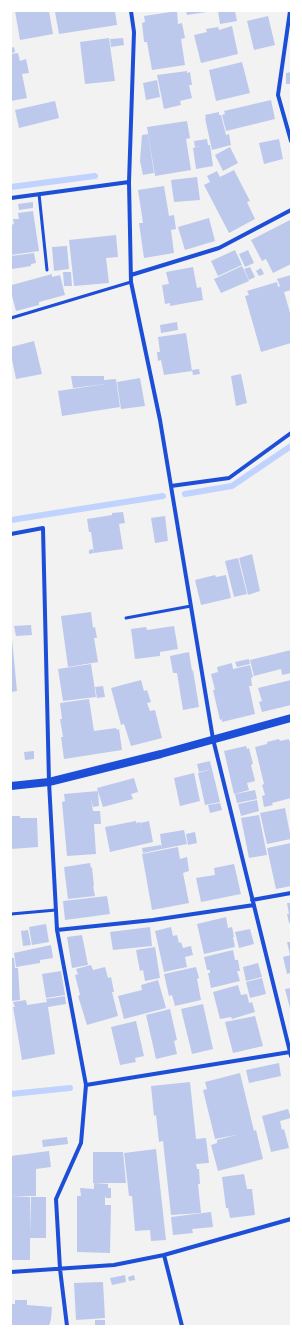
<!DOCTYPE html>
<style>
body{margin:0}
#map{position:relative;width:302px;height:1337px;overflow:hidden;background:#f2f2f2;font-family:Cabin,sans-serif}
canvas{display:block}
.frame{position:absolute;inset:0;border:12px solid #fff;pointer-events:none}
</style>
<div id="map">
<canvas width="302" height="1337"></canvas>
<div class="frame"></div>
</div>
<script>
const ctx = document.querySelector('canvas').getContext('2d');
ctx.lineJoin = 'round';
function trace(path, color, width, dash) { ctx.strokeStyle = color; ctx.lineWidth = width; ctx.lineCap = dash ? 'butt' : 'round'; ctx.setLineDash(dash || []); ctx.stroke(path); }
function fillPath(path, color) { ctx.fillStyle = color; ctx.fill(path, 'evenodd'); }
trace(new Path2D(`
 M11,187L95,176
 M185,494L232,486L291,446
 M11,520L163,496
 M11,1094L70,1088`), '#bfd3fe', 6);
fillPath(new Path2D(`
 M15,11H49L53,34L20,40Z
 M63,11H115L117,25L59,34L55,12Z
 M177,11L178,24L182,23L185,38L181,39L185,65L152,70L147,42H144L142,23L145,22L144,16Z
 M186,11H206L207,12L187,15Z
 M218,11H235L237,21L220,24Z
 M268,16L275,45L254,50L247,21Z
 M232,26L238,54L201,63L194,35L207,32L206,29L218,27L219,30Z
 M109,38L115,81L85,84L80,42Z
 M123,38L124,45L111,47L110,39Z
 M14,47L15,52L11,53V48Z
 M18,53L20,61L26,59L29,73L22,74L27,98L11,101V54Z
 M242,62L250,93L216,101L209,70Z
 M187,71V73L190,72L192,85H189L192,98L180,101L181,105L164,109L157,75Z
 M291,72V84H286V73Z
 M157,80L160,97L146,100L143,83Z
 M271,100L275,119L226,131L222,115L225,114L224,111Z
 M55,101L59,118L19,128L15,110Z
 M219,112V115H221L226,135L229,134L231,145L212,150L205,118H206L205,115Z
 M187,121L190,138L186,139L191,170L155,176L147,127Z
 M148,134L154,173L143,175L140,161L142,135Z
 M207,139L208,145H210L213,166L196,169L193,148L200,146L195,147L194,141Z
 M279,139L283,159L264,164L259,143Z
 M230,147L238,163L223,171L215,155Z
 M234,170L250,201L247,202L255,219L229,233L204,185L210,182L207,176L217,171L220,177Z
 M197,177L200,200L174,202L171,180Z
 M164,186L169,216L174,215L176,229L171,230L174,253L144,258L139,223H143L138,190Z
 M33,202V208L19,210L18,204Z
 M33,211L39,251L11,255V225L14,224L13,219H19L18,213Z
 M209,218L215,241L185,250L178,227Z
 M290,220L291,223V264L273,273L266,259L262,261L251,240Z
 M116,235L118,257L106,258L109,283L74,286L69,240Z
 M67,246L69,269L54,271L52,247Z
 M235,250L242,265L218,276L211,261Z
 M248,250L254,263L245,267L239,254Z
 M34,253L36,263L31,264V266L12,269L11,256Z
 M242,266L249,281L221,293L214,279Z
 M193,267L197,288L201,287L203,300L170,306V303L165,304L162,285L169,284L166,272Z
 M250,267L255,277L249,280L244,269Z
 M261,268L264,274L259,276L256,271Z
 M63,272H71L72,286H64Z
 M52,274V277L60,275L65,295L39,302V305L16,311L11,292L12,285Z
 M291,275V290L284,292L291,316V343L261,352L245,296L249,295L247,291L277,282L278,287L280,286L277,279Z
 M177,322L178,330L161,333L160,325Z
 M186,333L192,371L164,375L161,360L158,361L157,352H160L158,337Z
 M34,341L42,374L16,379L11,355V347Z
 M199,369L200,374L193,375L192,370Z
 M241,374L247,403L236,406L231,376Z
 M71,376H104V380L116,379L120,407L62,416L58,391L105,384L73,388Z
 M140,378L145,406L121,409L117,382Z
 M123,512L125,523L119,524L123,549L94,553L91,532H89L87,519L112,515V513Z
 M165,516L168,541L155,543L151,518Z
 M93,549L94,553L89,554V550Z
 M252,554L260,591L248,595L239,558Z
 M238,558L247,594L234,597L225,561Z
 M215,575L216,577L226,575L231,598L201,605L195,580Z
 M91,612L93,628L95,627L97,638H94L98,662L68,667L61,616Z
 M31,625L32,635L16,636L14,626Z
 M174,626L178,649L160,652V656L135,659L131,629L146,627L147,630Z
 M11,639H12L17,691L11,692Z
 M291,650V673L282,675L281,669L254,676L250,660Z
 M189,652L192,671L193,670L199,707L183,710L177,673H173L170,656Z
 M249,659L250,664L237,667L235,662Z
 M232,663L233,669L250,665L253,677L251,678L252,686H249L255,714L222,722V719L220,720L213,690H215L211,674L218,672L217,667Z
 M91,664L96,697L63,701L58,669Z
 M141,680L144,691L147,690L151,702L147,703L150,711L155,710L162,738L131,746L124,724L121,725L111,688Z
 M291,680V705L262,712L259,702L262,701L258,688Z
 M103,686L105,697L97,698L95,687Z
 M89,699L94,731L116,728L117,730L119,729L122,750L64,759L61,737H63L60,719H62L60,703Z
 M279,739L280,741L289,739V741H291V798L272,803L273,805L264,807L262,796L265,795L262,785L264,784L255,747L267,744V742Z
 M246,746L247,749L249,748L253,764L251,765L255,781L247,783L249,790L234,794L224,751Z
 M34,751V759L25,760L24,752Z
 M210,761L212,769L199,772L197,764Z
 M212,769L220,802L205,805L198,773Z
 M194,773L200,801L180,806L174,778Z
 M134,778L138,792L131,794L133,799L103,807L97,788Z
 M255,790L257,799L237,803L235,794Z
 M98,791L99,806L93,807L91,799L93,811H100L101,824H94L96,854L67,856L62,802L65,801L64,794Z
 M257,800L259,811L241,816L238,804Z
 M220,803L222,810L210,813L208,805Z
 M285,808L291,839L267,844L260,813Z
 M259,815L267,855L249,858L241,818Z
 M11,816H20V818H37L38,847L11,849Z
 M136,821V823L140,822L142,832L140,823L149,821L153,842L110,852L105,827Z
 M184,830L187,844L162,849L160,834Z
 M195,832L197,843L188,845L186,834Z
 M291,843V886L276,889L267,848Z
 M161,845L162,849L143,853L142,848Z
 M178,847L180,859L187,857L189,871L183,873L189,903L152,910L142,854Z
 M90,863L91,868L92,867L94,886H93L95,896L68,899L64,867Z
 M234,864L241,894L201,902L196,878L215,875L214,868Z
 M107,896L110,914L65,920L63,901Z
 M287,903H291V922L289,923L287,914H289Z
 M226,917L228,928L232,927L234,937H233L235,947L204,954L197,924Z
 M46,924L49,942L32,945L29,927Z
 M150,927L152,946L113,950L110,932Z
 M171,927L173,936L177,935L179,943L181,942L183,948L191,946L193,955L185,957L187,967L164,972L155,931Z
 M250,929L254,944L239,948L235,932Z
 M28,930L31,945L23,946L21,931Z
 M82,935L88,965L72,968L67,937Z
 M287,942H291V955H290Z
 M51,945L53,958L40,960V963L16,967L14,953Z
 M155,947L160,978L145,981L143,970L140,971L136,950Z
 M233,950L235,960H238L240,971H237L240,981L211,988L208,973H210V970H207L204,957Z
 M291,955V973L287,974L283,957Z
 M11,958H14L15,968H18L20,1000L11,1001Z
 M258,963L262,977L246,981L243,967Z
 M91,965L93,970L105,967L108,978L111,977L114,992H112L118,1016L87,1025L78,996L80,995L75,975L78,974L76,969Z
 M196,967L199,978L197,979L201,1000L175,1006L172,995L169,996L164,974Z
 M61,971L65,995L46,998L42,974Z
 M262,978L266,994L250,998L246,982Z
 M158,980L166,1008L124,1019L118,996L142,990L141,985Z
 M238,985L241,995L247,994L249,1003L252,1002L255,1012L232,1019L231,1017L220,1019L213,992Z
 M291,988V1012L285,989Z
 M65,996L66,1004L48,1007L55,1054L22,1060L13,1007H15L13,1002L26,1000L27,1005L47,1002L46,999Z
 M203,1004L213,1049L192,1054L181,1009Z
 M170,1009L177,1040L174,1041L177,1054L156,1059L146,1015Z
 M255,1016L263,1046L233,1053L225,1022Z
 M136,1021L144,1056L135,1058L136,1062L120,1065L111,1027Z
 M279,1063L281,1076L249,1083L246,1070Z
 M240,1073L254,1131L256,1130L263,1159L218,1171L211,1145L217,1143V1140L236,1135L215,1139L203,1090L207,1089L205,1082Z
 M190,1082L196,1139L206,1138L209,1163L196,1164L197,1169H199L200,1184H198L201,1213L171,1215L163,1141L159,1142L156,1115L154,1116L151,1086Z
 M288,1109L291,1118L280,1121L282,1130L284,1129L289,1148L271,1152L262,1116Z
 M67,1137L68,1144L43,1147L42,1140Z
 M156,1149L164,1222L145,1224L164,1222L166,1240L151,1241L150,1230L135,1231L132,1196H129L124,1153Z
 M49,1151L51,1167L36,1169V1196H11V1156Z
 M93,1152H123L126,1183H93Z
 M244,1174L247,1189H252L255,1215L230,1218L228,1208H226L222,1177Z
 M94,1183L108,1184V1188H111V1198H106L105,1196V1205H111L110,1253L77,1252V1196H81L80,1188L94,1189Z
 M11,1196L30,1197V1234L31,1197H46V1238H30V1260H11Z
 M211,1212L213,1227L192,1229L193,1233L173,1235L171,1217Z
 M125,1275L126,1282L112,1285L110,1278Z
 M134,1275L135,1280L129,1281L128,1277Z
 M103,1282L105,1318L76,1320L74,1283Z
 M15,1300H27V1305L52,1307L51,1319L49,1326H11V1304H15Z
 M95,1320H105V1326H95Z`), '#bdc9ec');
trace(new Path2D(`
 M39,194L47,270
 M11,318L131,282
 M126,618L191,606
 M11,914L56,910`), '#1d4ed8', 3);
trace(new Path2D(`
 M131,11L134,32L129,182L131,282L160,420L213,739L291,1056
 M290,11L278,95L291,141
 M11,198L129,182
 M131,275L219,248L291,210
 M171,486L229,478L291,433
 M11,534L43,528L49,782L57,930L86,1085
 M252,900L291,893
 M57,930L153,920L254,905
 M164,1255L182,1326
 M11,1272L114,1265L164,1255L291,1219
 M67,1326L60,1269L56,1199L81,1143L86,1085L290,1052`), '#1d4ed8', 4);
trace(new Path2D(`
 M11,786L49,782L161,754L291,718`), '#1d4ed8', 8);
</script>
